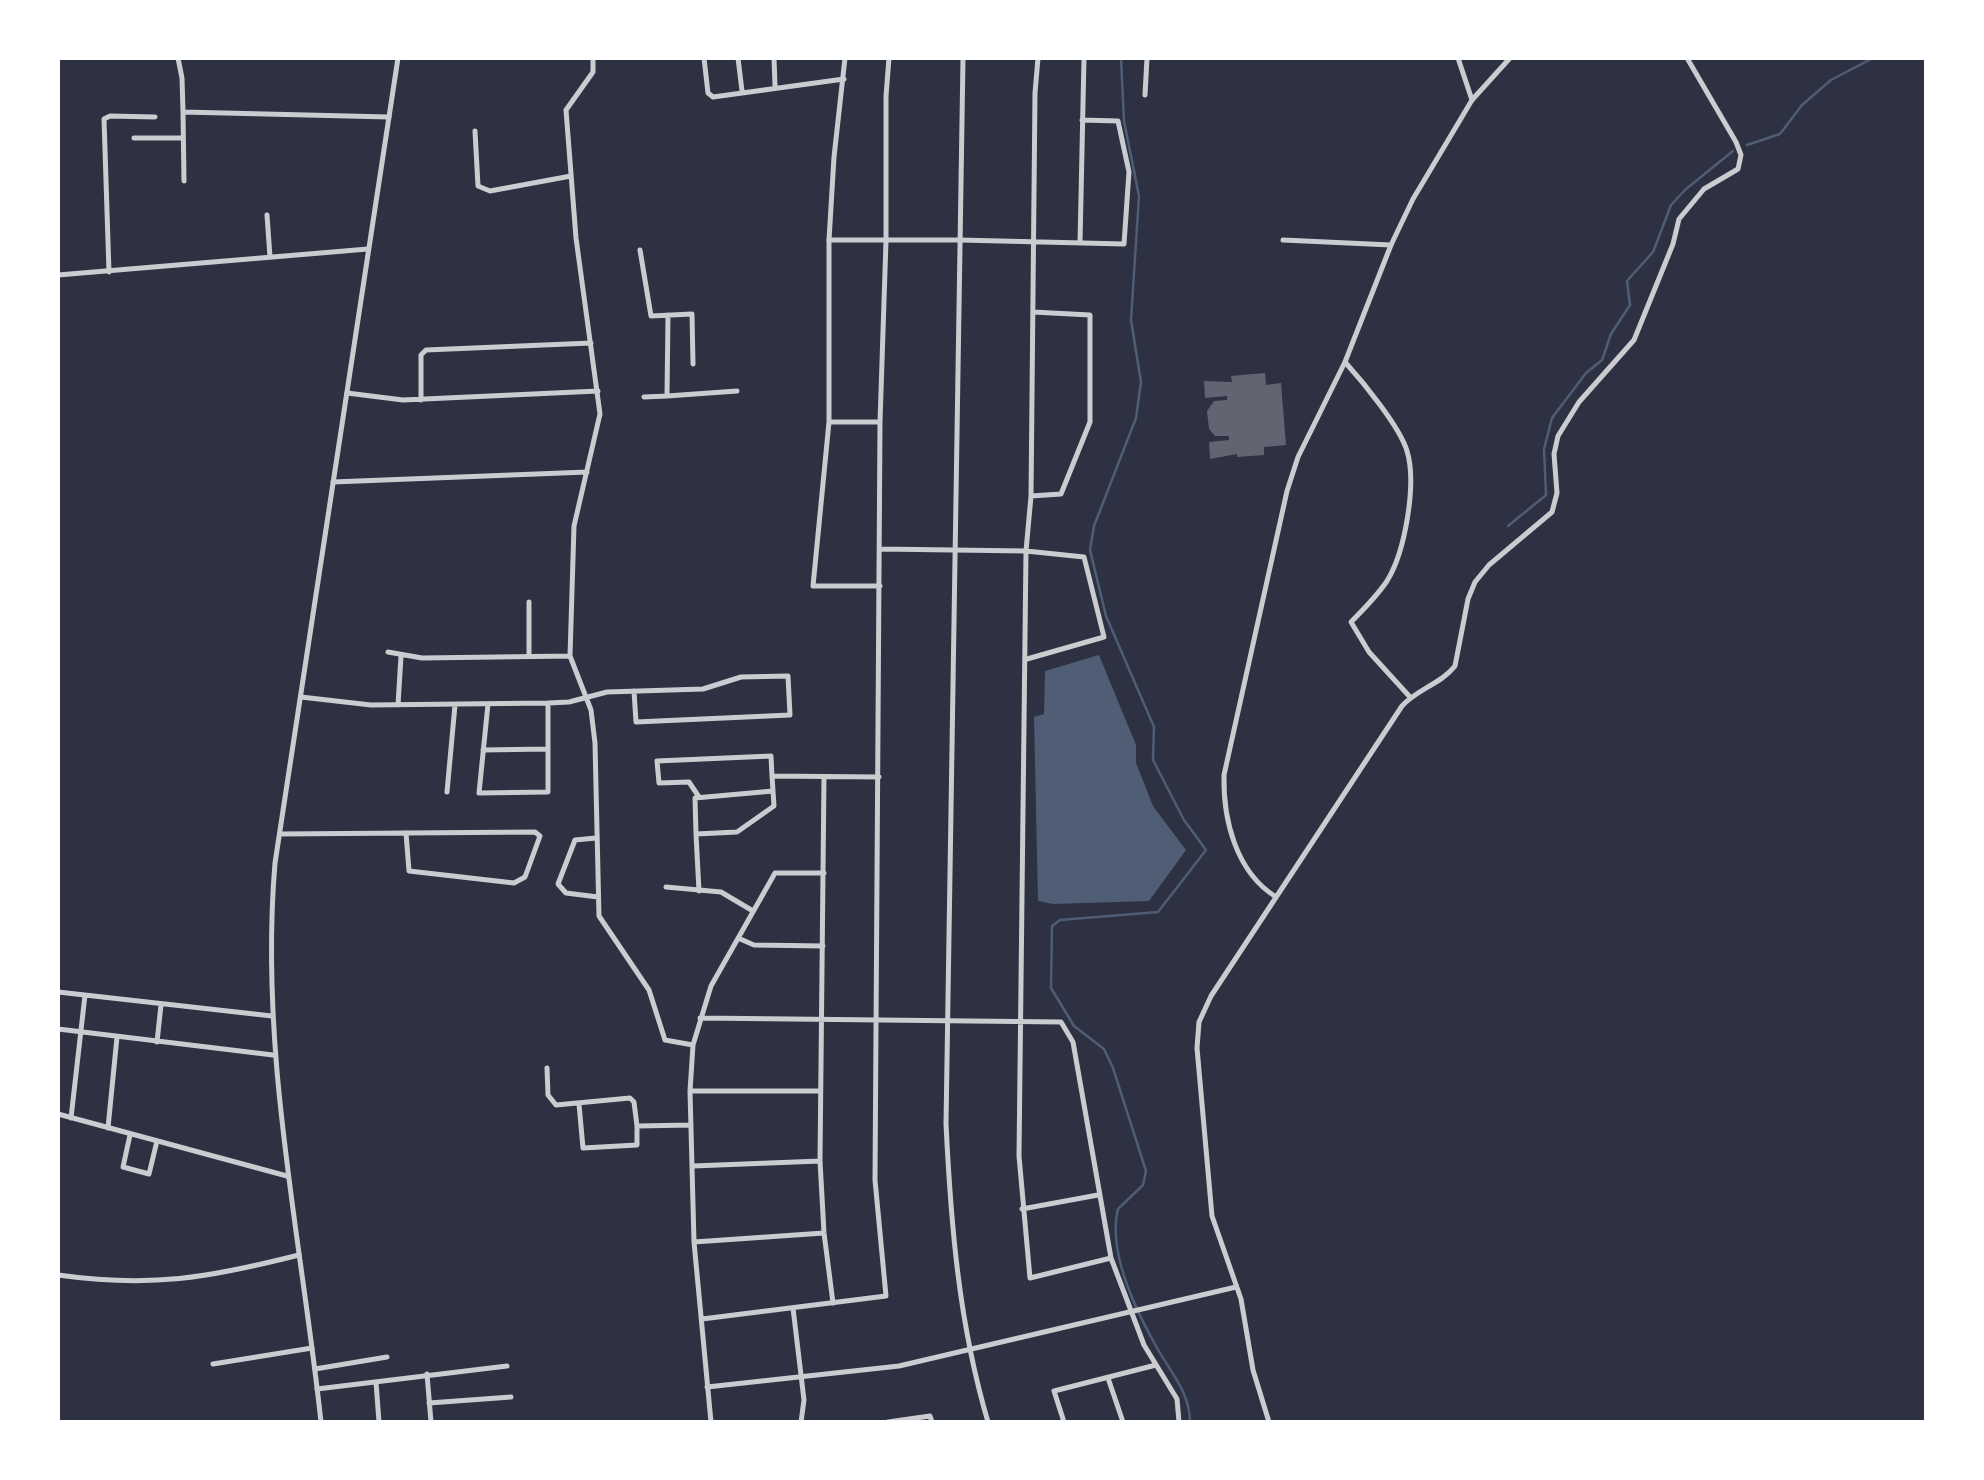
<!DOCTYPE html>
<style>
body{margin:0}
#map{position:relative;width:1984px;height:1480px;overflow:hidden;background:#2d3142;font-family:"Archivo Narrow",sans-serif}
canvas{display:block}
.frame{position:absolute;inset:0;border:60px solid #fff;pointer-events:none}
</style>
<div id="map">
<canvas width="1984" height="1480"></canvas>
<div class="frame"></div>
</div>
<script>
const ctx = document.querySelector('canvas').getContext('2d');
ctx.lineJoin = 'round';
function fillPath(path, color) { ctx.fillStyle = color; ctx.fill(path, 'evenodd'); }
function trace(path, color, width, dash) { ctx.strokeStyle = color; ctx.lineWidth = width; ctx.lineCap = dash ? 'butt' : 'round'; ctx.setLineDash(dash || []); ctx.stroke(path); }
fillPath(new Path2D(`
 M1099,655L1136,745V763L1153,806L1186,850L1149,901L1053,904L1038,901L1034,717L1044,714L1045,671Z`), '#4f5d75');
trace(new Path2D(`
 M1121,58L1124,121L1139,196L1131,320L1141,382L1136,418L1094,526L1090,550L1106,616L1154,727L1153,760L1184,820L1206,850L1158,912L1060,920L1052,926L1051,988L1074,1026L1104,1049L1113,1068L1146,1171L1143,1185L1118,1209C1108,1250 1134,1307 1156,1346C1170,1372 1190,1392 1190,1422
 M1747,145L1780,134L1802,105L1831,80L1873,58
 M1508,526L1546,495L1544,449L1552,418L1586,373L1602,360L1611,334L1630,305L1627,281L1653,252L1671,205L1686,189L1733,151`), '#4f5d75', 2.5);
fillPath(new Path2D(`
 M1265,373L1266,385L1281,383L1286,445L1264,447V455L1237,457V454L1210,459L1209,442L1229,440V436H1215L1209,429L1207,411L1214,401L1227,400V396L1205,398L1204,381L1232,382L1231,376Z`), '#626471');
trace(new Path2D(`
 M178,58L182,78L183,112L389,117
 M593,58V72L566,110L576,238L600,414L574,526L570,656L591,710L595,743L599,916L649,990L665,1040L693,1045
 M704,58L708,93L713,97L844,79
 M738,58L742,91
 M774,58L775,86
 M845,58L834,157L829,240V422L813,586H880
 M1038,58L1035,93L1031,496L1026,551L1019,1156L1030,1278L1111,1258
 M1458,58L1472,100
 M1145,95L1147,58
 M183,112L184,181
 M475,131L478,186L490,191L571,176
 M134,138H183
 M267,215L270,257
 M960,240L1124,244L1129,172L1118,121L1082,120
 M1283,240L1391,245
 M1080,243L1084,58
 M640,250L651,316L692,314L693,364
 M109,272L104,119L110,116L155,117
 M58,275L368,249
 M668,315L667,396L737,391
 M1345,362C1363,382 1400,427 1407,451C1417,484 1405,552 1387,581C1377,596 1364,609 1351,622L1369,652L1410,697
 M347,393L403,400L598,391
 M644,397L667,396
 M421,400V355L426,350L591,343
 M829,422H880
 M333,482L587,472
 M1031,496L1061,494L1090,422V315L1033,312
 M880,549L1026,551L1084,557L1104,637L1027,659
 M529,602V656
 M388,652L422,658L570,656
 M301,697L371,705L548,703L569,702L607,692L703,689L741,677L788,676L790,715L636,722L634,691
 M488,704L479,793L548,792V704
 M398,705L401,656
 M483,750L548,749
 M772,776L774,806L737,832L696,834L695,798L773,791
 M824,777L820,1161L824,1233L833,1303
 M447,792L455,705
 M699,797L689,782L659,783L657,761L771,756L772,776L879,777
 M280,834L535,832L540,836L525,877L514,883L409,871L406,833
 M696,834L699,891
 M596,838L575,840L558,884L566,893L598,897
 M666,887L721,892L753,911
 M738,938L754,945L823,946
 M58,992L272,1016
 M700,1018L1061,1022L1073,1042L1111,1258L1144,1345L1177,1399L1179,1422
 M58,1029L273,1055
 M157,1042L161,1005
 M547,1068L548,1095L556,1105L630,1098L634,1102L637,1126L691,1125
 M690,1091H820
 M579,1104L583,1148L637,1145V1126
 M58,1114L287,1176
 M71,1118L85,995
 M108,1128L117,1037
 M130,1135L123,1167L149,1174L157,1141
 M693,1166L820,1161
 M1022,1209L1098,1195
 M694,1242L824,1233
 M58,1275C151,1288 208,1278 299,1255
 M793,1308L804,1400L801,1422
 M702,1319L886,1296L875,1180L880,422L886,241V96L889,58
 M213,1364L312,1348
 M315,1369L387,1357
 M427,1374L431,1422
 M1108,1378L1123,1422
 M376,1382L379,1422
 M317,1389L507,1366
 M429,1403L511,1397
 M711,1422L694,1242L690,1091L693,1045L711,986L775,873H824
 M888,1422L930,1416L932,1422
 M1064,1422L1054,1391L1156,1365`), '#caccd0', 5);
trace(new Path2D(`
 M963,58L946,1124C951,1226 959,1324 988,1422
 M829,240H960
 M1276,897C1236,872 1223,820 1224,775L1287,491L1298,457L1345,362L1391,245L1413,199L1472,100L1510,58
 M707,1387L899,1366L1236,1287
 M321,1422C301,1236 259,1052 275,863L398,58
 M1269,1422L1253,1370L1241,1299L1212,1216L1197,1048L1199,1022L1211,996L1402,706C1417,689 1441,684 1455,666L1468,599L1475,582L1489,565L1552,512L1557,493L1554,454L1558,436L1579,402L1634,340L1673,244L1679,219L1704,189L1738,169L1741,155L1736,142L1687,58`), '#caccd0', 5);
</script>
